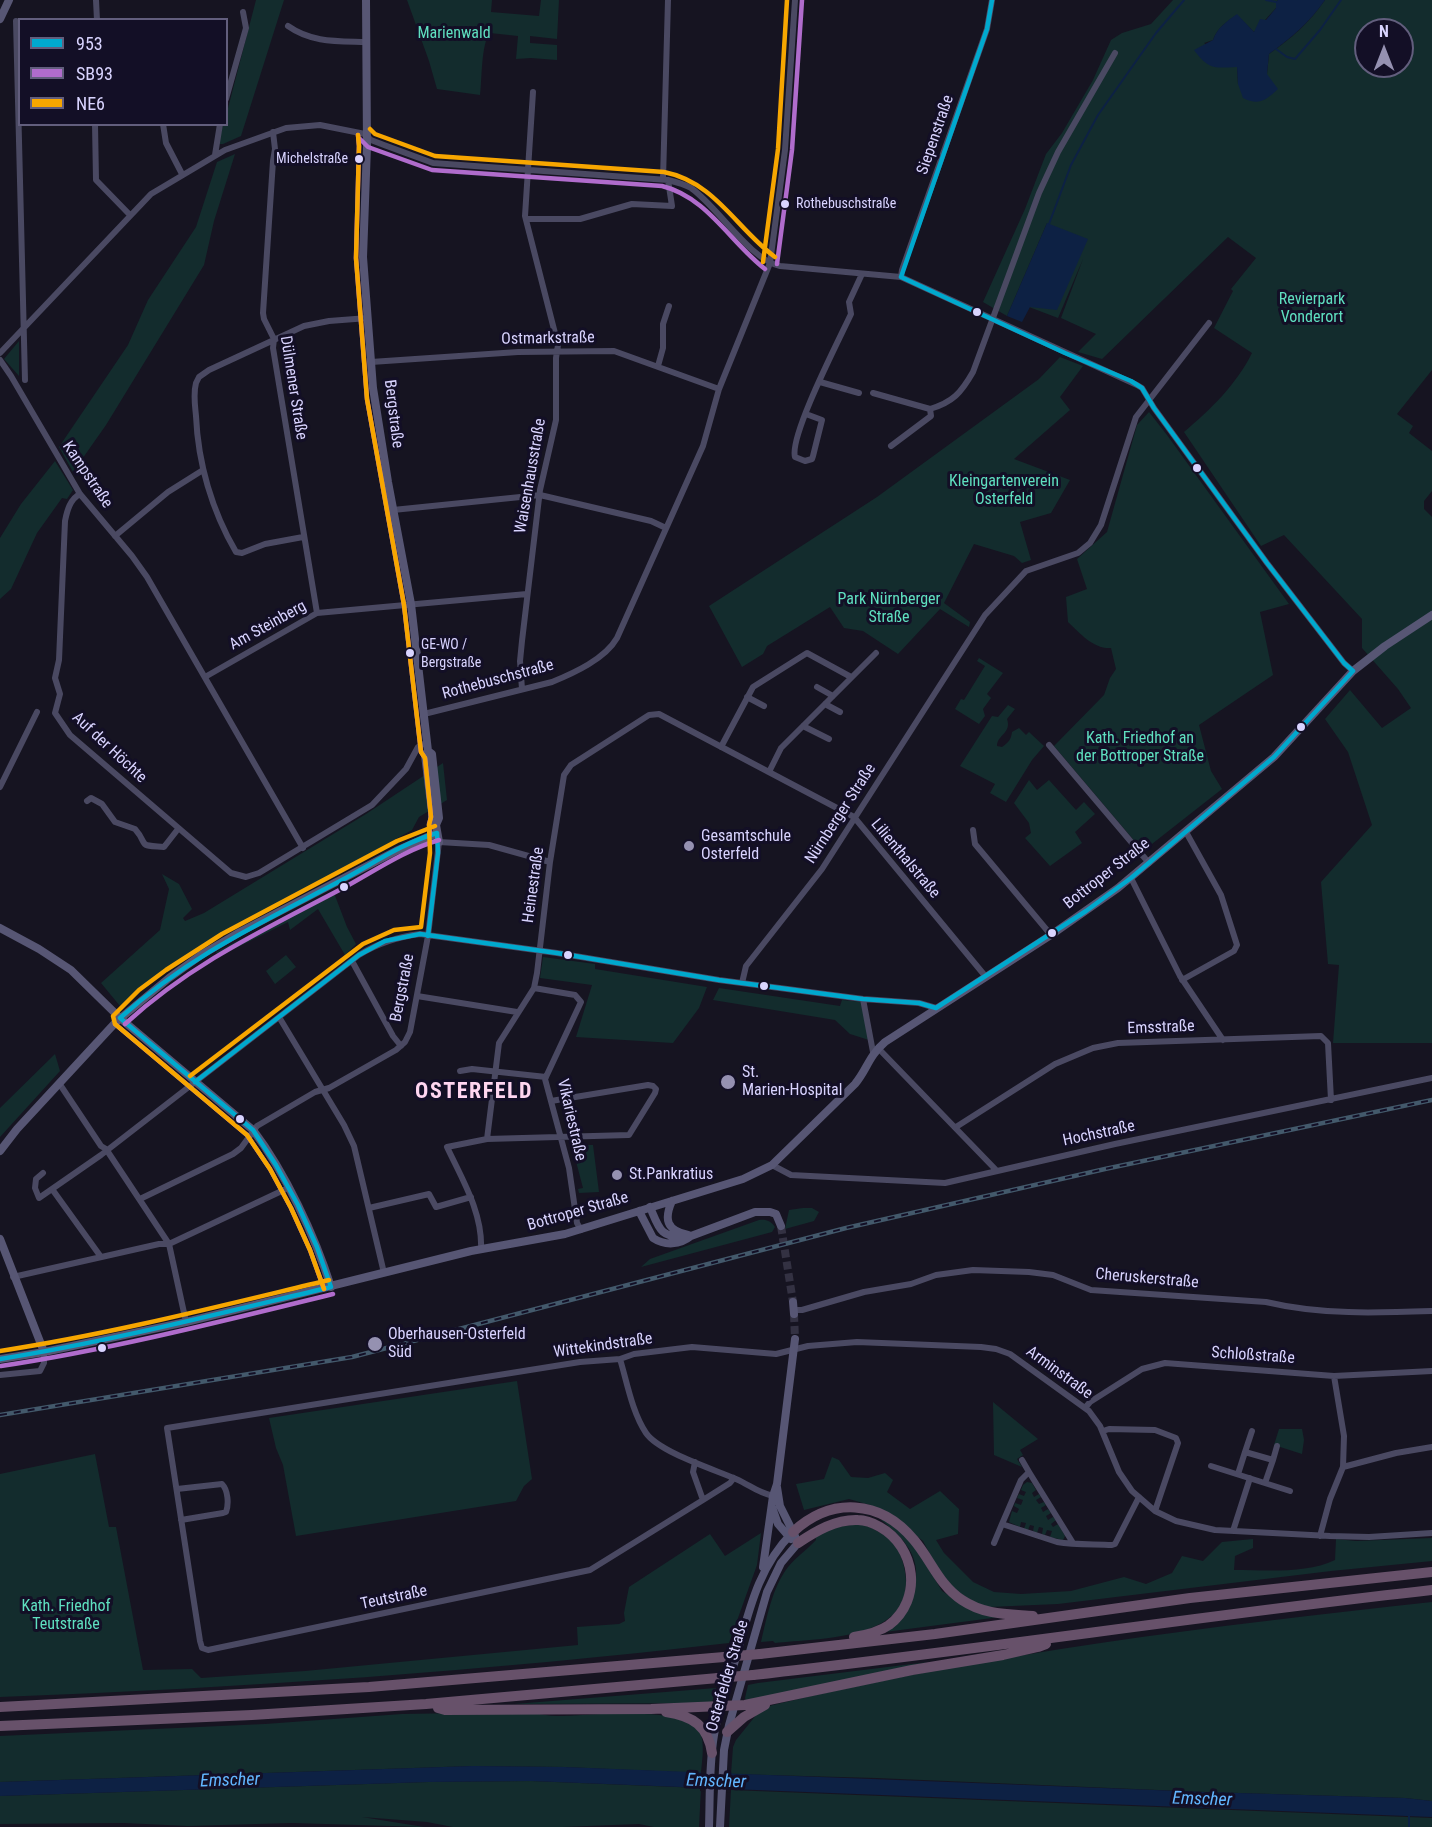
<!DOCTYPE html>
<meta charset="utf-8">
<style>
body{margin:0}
#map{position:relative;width:1432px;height:1827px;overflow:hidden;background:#161421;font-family:"Roboto Condensed",sans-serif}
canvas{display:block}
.legend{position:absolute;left:18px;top:18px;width:210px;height:108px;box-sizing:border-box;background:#130f26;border:2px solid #625e7d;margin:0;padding:8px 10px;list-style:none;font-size:18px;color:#d9d4ff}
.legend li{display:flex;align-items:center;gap:12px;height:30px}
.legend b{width:30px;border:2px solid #625e7d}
.north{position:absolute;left:1354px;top:18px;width:60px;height:60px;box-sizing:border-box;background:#130f26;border:2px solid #625e7d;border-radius:50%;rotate:0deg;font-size:16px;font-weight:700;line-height:24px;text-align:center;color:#d9d4ff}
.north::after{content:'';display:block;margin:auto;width:21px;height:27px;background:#9591b1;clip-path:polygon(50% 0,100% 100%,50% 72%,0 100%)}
</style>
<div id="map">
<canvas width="1432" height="1827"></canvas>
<ul class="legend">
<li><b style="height:8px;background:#00a9ce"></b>953</li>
<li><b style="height:8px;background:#b06ccc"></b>SB93</li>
<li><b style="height:8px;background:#f7a600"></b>NE6</li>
</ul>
<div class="north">N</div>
</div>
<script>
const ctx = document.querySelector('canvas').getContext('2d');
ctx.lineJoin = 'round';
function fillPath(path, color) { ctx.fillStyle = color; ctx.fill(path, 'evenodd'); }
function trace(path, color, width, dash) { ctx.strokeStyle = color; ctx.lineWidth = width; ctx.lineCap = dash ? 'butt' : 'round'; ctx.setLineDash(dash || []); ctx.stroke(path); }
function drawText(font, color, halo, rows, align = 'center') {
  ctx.font = font + ' "Roboto Condensed",sans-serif'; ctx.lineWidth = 6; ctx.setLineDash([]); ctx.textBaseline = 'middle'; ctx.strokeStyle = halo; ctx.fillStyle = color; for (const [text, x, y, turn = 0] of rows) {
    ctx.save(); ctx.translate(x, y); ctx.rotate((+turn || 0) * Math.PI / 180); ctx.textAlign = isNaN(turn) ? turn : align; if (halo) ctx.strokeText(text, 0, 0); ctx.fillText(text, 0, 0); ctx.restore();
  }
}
fillPath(new Path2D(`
 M256,0H284L241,136L223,144H218L223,125L226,124L227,112Z
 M407,0H492L491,12L539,16L541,0H559L557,39L530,36V43L557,45V60L531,58L516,59L518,36L490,33C481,43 482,81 480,95L437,89L429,61Z
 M1173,0H1278L1276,2V8L1254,32L1237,15C1227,21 1217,28 1213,40L1204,43L1237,67L1238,84L1267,74L1269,54C1292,38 1309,23 1325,0H1432V370L1397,414L1413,426L1409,433L1432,451V491L1424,501V509L1432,517V1043H1333L1339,965L1328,964L1321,882L1372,825L1348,752L1325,719L1350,690L1382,728L1411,708L1398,689L1362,648V619L1284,535L1261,546L1184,432C1211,409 1236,385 1252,353L1214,328L1233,291L1231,289L1256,258L1228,237L1102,359L1078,352L1096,334L1061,318L1083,259L1058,318L1029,307L1047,223L1007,316L983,302L1025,209L1046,154L1062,133L1093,80L1111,40L1122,33L1151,24ZM1366,30H1402V66H1366Z
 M235,154L214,221L204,265L106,425L73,472L59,447L128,345L148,300L196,227L217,162Z
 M19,341V376L4,359Z
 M1060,357L1083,366L1060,397L1070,410L1014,459L1070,480L1051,513L1020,522L1031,560L1022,563L1014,556L974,544L944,603L970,622L969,627L940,609L898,654L863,631L844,628L830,607L767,646L763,654L742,667L709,606L877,497L1039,379Z
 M1149,412L1167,435L1289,604L1260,612L1273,675L1199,725L1211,771L1222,789L1143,851L1054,746L1104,695L1110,678L1116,669L1111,648C1093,649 1081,634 1068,622L1066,597L1087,589L1077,559L1107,532L1137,425Z
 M55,461L73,490L67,499L62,498L37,533L11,589L0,599V538L21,504Z
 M979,658L1003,673L987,694L991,698L983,709L985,716L979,724L955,709L961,699L964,700L985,666L977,661Z
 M1008,705L1015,709L1007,719C1012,733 997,735 997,746L1002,747C1008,743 1011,740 1012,732L1019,728L1026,735L1029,732L1044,746L1032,760L1006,802L990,793L995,784L960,766L992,716L998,717Z
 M443,763L447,800L419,817L412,830L210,942L161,972L120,1006L101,983L160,930L169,889L162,874L179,884L192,909L183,918L185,921L204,913L366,814Z
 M1029,780L1037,790L1049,780L1076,810L1084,802L1095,814L1075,832L1082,843L1050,866L1025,838L1031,833L1029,823L1014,803Z
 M334,893L347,927L356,944L345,955L318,909L290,930L288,922L218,957L216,952L279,920L322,896Z
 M286,955L296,967L275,984L266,971Z
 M543,957L595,964V969L707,987L699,1008L673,1043L576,1037L592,985L540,978Z
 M719,988L840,1006L842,1000L863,1002L869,1040L850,1034L835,1020L713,1000Z
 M55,1054L60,1071L0,1137V1108Z
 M577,1140L587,1145H593L599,1192L579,1193L578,1189L583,1188L573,1150L574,1144L579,1143Z
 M803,1208H812L819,1212L814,1221L785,1229L789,1210Z
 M759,1220C766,1219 771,1221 775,1227L772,1232L641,1267L650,1259Z
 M517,1381L532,1479L524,1486L516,1501L296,1536L283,1465L276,1448L269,1418Z
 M993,1402L1038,1439L1020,1450L1023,1455L1017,1459L1022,1467L994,1455Z
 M1279,1429H1302L1304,1440L1302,1454L1274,1445Z
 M95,1454L109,1527H116L143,1670L192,1669L201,1678L305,1671L578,1645L577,1627L619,1624L625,1621L624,1613L629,1587L710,1534L725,1556L761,1533L757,1565L729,1643C487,1671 243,1688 0,1697V1474Z
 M832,1457L839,1460L851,1477L868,1478L885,1473L893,1480L887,1492L910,1509L940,1491L959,1509L958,1534L936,1540L944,1553L973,1582L994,1592L1021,1594L1071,1591L1124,1577L1146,1584L1172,1573L1182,1556L1203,1561L1222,1542L1253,1539V1548L1235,1556L1234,1570C1266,1570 1306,1574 1335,1560L1336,1539L1356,1541L1432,1538V1561L1331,1571L1058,1604L989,1607L975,1603L954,1589L936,1565L923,1541L896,1519L870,1505L849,1499L804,1510L796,1484L824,1479Z
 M1027,1482L1032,1483L1036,1490L1032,1493L1034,1497L1039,1494L1041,1497L1036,1500L1039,1504L1044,1502L1046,1505L1041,1508L1043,1512L1048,1509L1051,1513L1046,1516L1048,1520L1053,1517L1056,1520L1051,1524L1053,1527L1058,1524L1065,1536L1063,1540L1050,1537L1052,1531L1047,1530L1045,1535L1042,1534L1043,1528L1039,1527L1037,1533L1033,1531L1034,1526L1030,1525L1028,1530L1024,1529L1026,1523L1021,1522L1020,1527L1009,1522L1012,1511L1017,1513L1019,1509L1014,1506L1015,1503L1021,1505L1023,1500L1017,1498L1019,1494L1024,1496L1026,1492L1021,1490L1023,1485Z
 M881,1520H884L900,1531L916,1548L942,1591L961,1603L1000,1617L885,1632C891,1621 914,1589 916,1579C919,1553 900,1535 881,1520Z
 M863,1524C889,1536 900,1543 905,1572C917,1641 819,1638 775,1643L773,1641L761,1642C767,1617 772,1588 788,1567C796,1557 807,1550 816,1540L815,1536L832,1527Z
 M1432,1602V1801L1405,1798L1205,1792L876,1778L731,1774L733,1747L736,1740L761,1709L773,1705C989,1653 1211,1626 1432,1602Z
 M928,1662L746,1701L745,1698L748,1685L758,1683Z
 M716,1688L712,1703L514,1704Z
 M530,1712C539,1714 549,1716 558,1716C585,1716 687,1704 700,1732C705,1743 702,1761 701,1773L564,1767L473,1766L0,1782V1736L265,1724L402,1714Z
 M531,1781L701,1788L699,1827H654L639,1824L562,1827H453L427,1822L362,1817L424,1827L292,1823L188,1826L124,1823L0,1824V1796L428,1782Z
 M731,1790L1432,1818V1827H729Z`), '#132c2d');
fillPath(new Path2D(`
 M1278,0H1325C1309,23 1291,38 1269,54L1267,74L1278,89C1266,100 1259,106 1243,98L1238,84L1237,67C1214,68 1209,70 1194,50L1213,40C1217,28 1227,21 1237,14L1254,32L1260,19L1266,20L1276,8V2Z
 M1047,223L1088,239L1057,310L1030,307L1022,322L1007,316Z
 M473,1766L564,1767L1205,1792L1405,1798L1432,1801V1817L531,1781L428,1782L0,1796V1782Z`), '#0d2144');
fillPath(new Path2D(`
 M701,1770L731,1771L730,1793L700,1791Z`), '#161421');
trace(new Path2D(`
 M1266,0L1276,2
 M1276,49L1287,57L1295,59L1320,30L1341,0
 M1049,224L1071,165L1098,115L1156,33L1184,0
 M1409,1827V1815`), '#0d2144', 2);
trace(new Path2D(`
 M781,1226L793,1302
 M794,1314L795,1339`), '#333142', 8, [8, 4]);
trace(new Path2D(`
 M96,0L97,20
 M16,21L25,380
 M288,26C312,43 338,41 366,42
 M226,99L246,28L243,12
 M95,124L96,180L130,215
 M163,124L166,143L182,174
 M273,132L275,149L273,161L263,313L264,319L274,339L273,348L317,613
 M215,155L220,124
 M663,179L668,0
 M526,219H580L632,204L672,206L668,180
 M901,277L902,270L987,29L992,0
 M0,353L151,194L225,150L286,128L320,125L365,134L371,140L384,145L433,163L668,180C676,182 684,184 691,188C718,207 750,260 780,266L901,277L1137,385L1142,388L1154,408L1267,563L1344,663L1353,671
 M0,360L11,376L80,494L132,556L147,577L303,848
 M371,362L518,352L614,351L719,389
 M658,366L663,348V324L669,306
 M820,382L859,393
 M873,393L930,409
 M806,414L822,420L813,456L812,459L805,461L795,457C789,436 840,338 851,314L849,302L862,274
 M891,446L931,416L930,409C953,402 961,393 973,372L1039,193L1058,152L1115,53
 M80,494C70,499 67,511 65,521L59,660L55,678L60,694L55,713L70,735L231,873L246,877L259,873L372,805L406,769L418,747L427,742
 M393,510L540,495L651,521L666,528
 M115,536L168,492L203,470
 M303,537L265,544L242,553L236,552C212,511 198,463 196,416C195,405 193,394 196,383L199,377L209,370L304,326L329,321L368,318
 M205,677L317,613L527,594
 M817,687L833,696
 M522,689L520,661L522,641L540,490L556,420V358L558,345L525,216L533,92
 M747,697L764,706
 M825,704L840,712
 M424,714L552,682C574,673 605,659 617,638L703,446L719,389L770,263L785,150L795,0
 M803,726L829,739
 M1049,745L1149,863
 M721,747L753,687L807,653L851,677
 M769,772L781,748L876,653
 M0,787L37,712
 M87,801L91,798L102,804L115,822L135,829C150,846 135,845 164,847L178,829
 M973,830L975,844L1051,935
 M1131,878L1180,976L1223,1040
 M352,961L393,1036L401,1046
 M1182,980L1234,951L1237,945L1221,895L1186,832
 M742,983L746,966L822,869L985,615L1026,571L1078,553L1090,543L1101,525L1136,417L1209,323
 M534,988L575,995L581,1002L545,1079L569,1168L577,1223L581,1230
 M417,996L517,1012
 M863,999L873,1052
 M279,1017L344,1125L354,1146L384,1273
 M878,1048L997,1171
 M460,1071L472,1069L546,1077
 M59,1083L101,1146L106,1149L169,1244L186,1322
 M956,1127L1055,1064L1093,1048L1118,1043L1321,1036L1328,1043L1331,1100
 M487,1139L499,1043L534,988L537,973L550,862L564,775L571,765L649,715L659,714L854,817L986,977
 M772,1165L791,1175L945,1183L1115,1144L1432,1078
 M43,1173L36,1179L35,1188L39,1198L101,1155L359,955C378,943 397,937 420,934L557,953L719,980L863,999L919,1003L936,1008
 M52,1189L101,1257
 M140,1199L233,1154L241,1148L257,1126L315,1092L329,1088L396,1050L405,1042L410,1032L428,936L439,842L489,845L550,862
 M369,1208L429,1194L436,1207L471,1197
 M481,1250C483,1213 462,1179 447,1147L487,1139L629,1135L655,1093L656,1089L653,1086L648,1085L551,1101
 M13,1277L159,1244H169L288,1188
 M794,1310H802L864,1292L911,1284L936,1275L973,1270L1029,1272L1053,1275L1091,1290L1266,1302C1321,1315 1376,1313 1432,1311
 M620,1359C627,1382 632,1412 646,1433C659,1452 713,1469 736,1479C750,1485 756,1492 773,1496
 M0,1375L40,1371L44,1363V1352
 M1085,1408L1090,1402L1142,1369L1165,1363L1334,1376L1432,1371
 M1103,1431L1109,1429L1155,1430L1176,1438L1178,1443L1155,1511
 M1245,1452L1252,1431
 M1022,1460L1029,1472
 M1273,1460L1277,1446
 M695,1462L693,1472L703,1500L590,1570L208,1650L202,1648L200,1641L167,1428L580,1362L620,1359L634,1354L692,1347L776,1354L808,1346L857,1342L981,1347L996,1349L1010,1354L1089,1411L1100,1426L1119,1472L1132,1491L1155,1511L1176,1521L1215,1530L1330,1536L1369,1537L1432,1533
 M1211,1466L1290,1491
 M1343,1467L1396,1453L1432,1447
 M1238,1474L1245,1452L1273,1460L1265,1483
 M177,1489L222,1484C228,1490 229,1504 226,1512L223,1513L181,1520
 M703,1500L730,1483L734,1478
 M1233,1531L1250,1478
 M1320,1536L1330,1499L1343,1467L1344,1436L1334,1376
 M994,1543L1002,1524
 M1073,1543L1029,1472L1021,1480L1002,1524L1057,1542C1075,1545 1094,1544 1112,1545L1115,1544L1139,1497`), '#4a4962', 6);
trace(new Path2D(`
 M366,0L367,146L363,257L373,388L388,482L411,604L428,751L425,755L432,812V819L436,825
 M0,19L9,0
 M428,751L432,754L439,818L436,825L439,842
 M0,928L39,949L71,970L120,1018L253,1130C285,1172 315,1236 331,1287
 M0,1151L17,1129L116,1022L169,978L201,955L240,932L396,851L437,833
 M672,1201C664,1219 666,1230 688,1235
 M650,1207C659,1228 660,1238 685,1237
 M639,1211L653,1238C665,1246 680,1245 691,1236L755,1212H770L776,1214L781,1226
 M0,1239L44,1352
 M793,1302L794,1314
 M0,1359L44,1352L186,1322L471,1251L565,1234L743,1179L772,1165L855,1084C868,1068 868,1057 885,1042L1051,935L1118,888L1274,757L1353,671L1385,646L1432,615
 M777,1487L780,1506L795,1536
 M772,1507L778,1524L791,1539
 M763,1567L773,1496L777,1484L795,1339
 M709,1827C710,1797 709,1765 714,1735C718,1711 727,1688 734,1664C748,1616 756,1569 793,1532
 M720,1827L724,1750L729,1725L767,1592L781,1563L798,1543`), '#575674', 8);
trace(new Path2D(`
 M793,1532C831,1497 880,1499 914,1540C931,1560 939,1585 962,1600C984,1615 1008,1614 1033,1616
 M798,1543C816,1531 836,1519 858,1520C866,1520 873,1523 880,1527C916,1547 923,1599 889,1625C879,1632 866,1635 854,1637
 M760,1654L935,1634L1190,1598L1432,1572
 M753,1675C980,1650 1205,1615 1432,1590
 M0,1707L369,1687L724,1657
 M438,1708L445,1710L651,1709L745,1705L912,1670L1003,1655L1038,1647L1046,1644
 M666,1712C693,1716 708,1726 712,1753
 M0,1726L252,1715L426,1704L718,1678
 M727,1732L744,1717L765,1705`), '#67516a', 10);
const rail = new Path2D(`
 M0,1415L352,1357L846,1228L1105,1169L1432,1100`);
trace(rail, '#43596b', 4.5);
trace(rail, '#130f26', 2, [7]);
trace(new Path2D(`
 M724,1657L760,1654
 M718,1678L753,1675`), '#67516a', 10);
trace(new Path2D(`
 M901,277L1065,353L1131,381L1142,388L1154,408L1267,563L1344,663L1353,671
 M901,277L987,29L992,0
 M936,1008L1086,911L1131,878L1274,757L1353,671
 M195,1082L359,955L385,941L420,934L557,953L719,980L863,999L919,1003L936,1008
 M331,1287L317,1247L298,1205L276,1165L253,1130L120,1018C190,955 261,923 342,880C374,863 403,843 437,833L438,853L428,936
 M0,1359C112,1341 221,1313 331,1287`), '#00a9ce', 4.5);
trace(new Path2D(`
 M358,135L359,146L356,258L367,399L404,605L421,752L425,758L431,817L429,824L430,834
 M360,139L368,147L432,170L662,186C707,197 730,242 765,269
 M777,264L792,150L802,0
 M115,1024L247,1135L270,1169L291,1208L310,1250L324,1289
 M125,1024C193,962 266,929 345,887C376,870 405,850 439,840
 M1,1366C113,1349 223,1321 333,1294`), '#b06ccc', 4.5);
trace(new Path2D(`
 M370,129L375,134L435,156L664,172C715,182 736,228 775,257
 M763,262L778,149L787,0
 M190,1076L363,944L394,930L421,927L430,853L429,825L431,817L425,758L421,752L404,605L367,399L356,258L359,146L358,135
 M324,1289L310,1250L291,1208L270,1169L247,1135L115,1024L113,1016L139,990L166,970L222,934L397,841L435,826
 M0,1351C111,1334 220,1306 329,1280`), '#f7a600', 4.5);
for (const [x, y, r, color] of [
 [359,159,5,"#d9d4ff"],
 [785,204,5,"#d9d4ff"],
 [977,312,5,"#d9d4ff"],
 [1197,468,5,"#d9d4ff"],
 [410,653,5,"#d9d4ff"],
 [1301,727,5,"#d9d4ff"],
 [689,846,6,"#9591b1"],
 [344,887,5,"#d9d4ff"],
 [1052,933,5,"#d9d4ff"],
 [568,955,5,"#d9d4ff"],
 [764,986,5,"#d9d4ff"],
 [728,1082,8,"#9591b1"],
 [240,1119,5,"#d9d4ff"],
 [617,1175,6,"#9591b1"],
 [375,1344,8,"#9591b1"],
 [102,1348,5,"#d9d4ff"]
]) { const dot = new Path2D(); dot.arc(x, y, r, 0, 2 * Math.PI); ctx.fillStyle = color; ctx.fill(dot); trace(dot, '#130f26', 2); }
drawText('14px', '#d9d4ff', '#130f26', [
 ["Michelstraße",348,159,"right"],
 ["Rothebuschstraße",796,204],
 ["GE-WO /",421,645],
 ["Bergstraße",421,663]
], 'left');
drawText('16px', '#5fe0c0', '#130f26', [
 ["Marienwald",454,34],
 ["Revierpark",1312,300],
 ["Vonderort",1312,318],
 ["Kleingartenverein",1004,482],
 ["Osterfeld",1004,500],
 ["Park Nürnberger",889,600],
 ["Straße",889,618],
 ["Kath. Friedhof an",1140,739],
 ["der Bottroper Straße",1140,757],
 ["Kath. Friedhof",66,1607],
 ["Teutstraße",66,1625]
]);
drawText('16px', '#d9d4ff', '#130f26', [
 ["Siepenstraße",936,135,-71],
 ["Ostmarkstraße",548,339,-1],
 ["Dülmener Straße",293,388,81],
 ["Bergstraße",393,414,83],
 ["Kampstraße",87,475,56],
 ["Waisenhausstraße",531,476,-80],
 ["Am Steinberg",268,626,-29],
 ["Rothebuschstraße",498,680,-15],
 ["Auf der Höchte",109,748,43],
 ["Nürnberger Straße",841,814,-57],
 ["Lilienthalstraße",905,859,50],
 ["Bottroper Straße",1107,874,-38],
 ["Heinestraße",534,885,-82],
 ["Bergstraße",403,988,-79],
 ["Emsstraße",1161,1028,-2],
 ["Vikariestraße",571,1120,77],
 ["Hochstraße",1099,1134,-12],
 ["Bottroper Straße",578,1212,-16],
 ["Cheruskerstraße",1147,1279,5],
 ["Wittekindstraße",603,1346,-8],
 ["Schloßstraße",1253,1356,4],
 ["Arminstraße",1059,1373,36],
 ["Teutstraße",394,1598,-12],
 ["Osterfelder Straße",728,1676,-74]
]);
drawText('16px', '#d9d4ff', '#130f26', [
 ["Gesamtschule",701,837],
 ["Osterfeld",701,855],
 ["St.",742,1073],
 ["Marien-Hospital",742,1091],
 ["St.Pankratius",629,1175],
 ["Oberhausen-Osterfeld",388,1335],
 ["Süd",388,1353]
], 'left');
drawText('italic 18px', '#62b6ff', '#130f26', [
 ["Emscher",230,1781,-2],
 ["Emscher",716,1782,2],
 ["Emscher",1202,1800,2]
]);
ctx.letterSpacing = '1.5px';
drawText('bold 22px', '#ffd6f0', '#130f26', [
 ["OSTERFELD",474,1092]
]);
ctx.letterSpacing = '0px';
</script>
